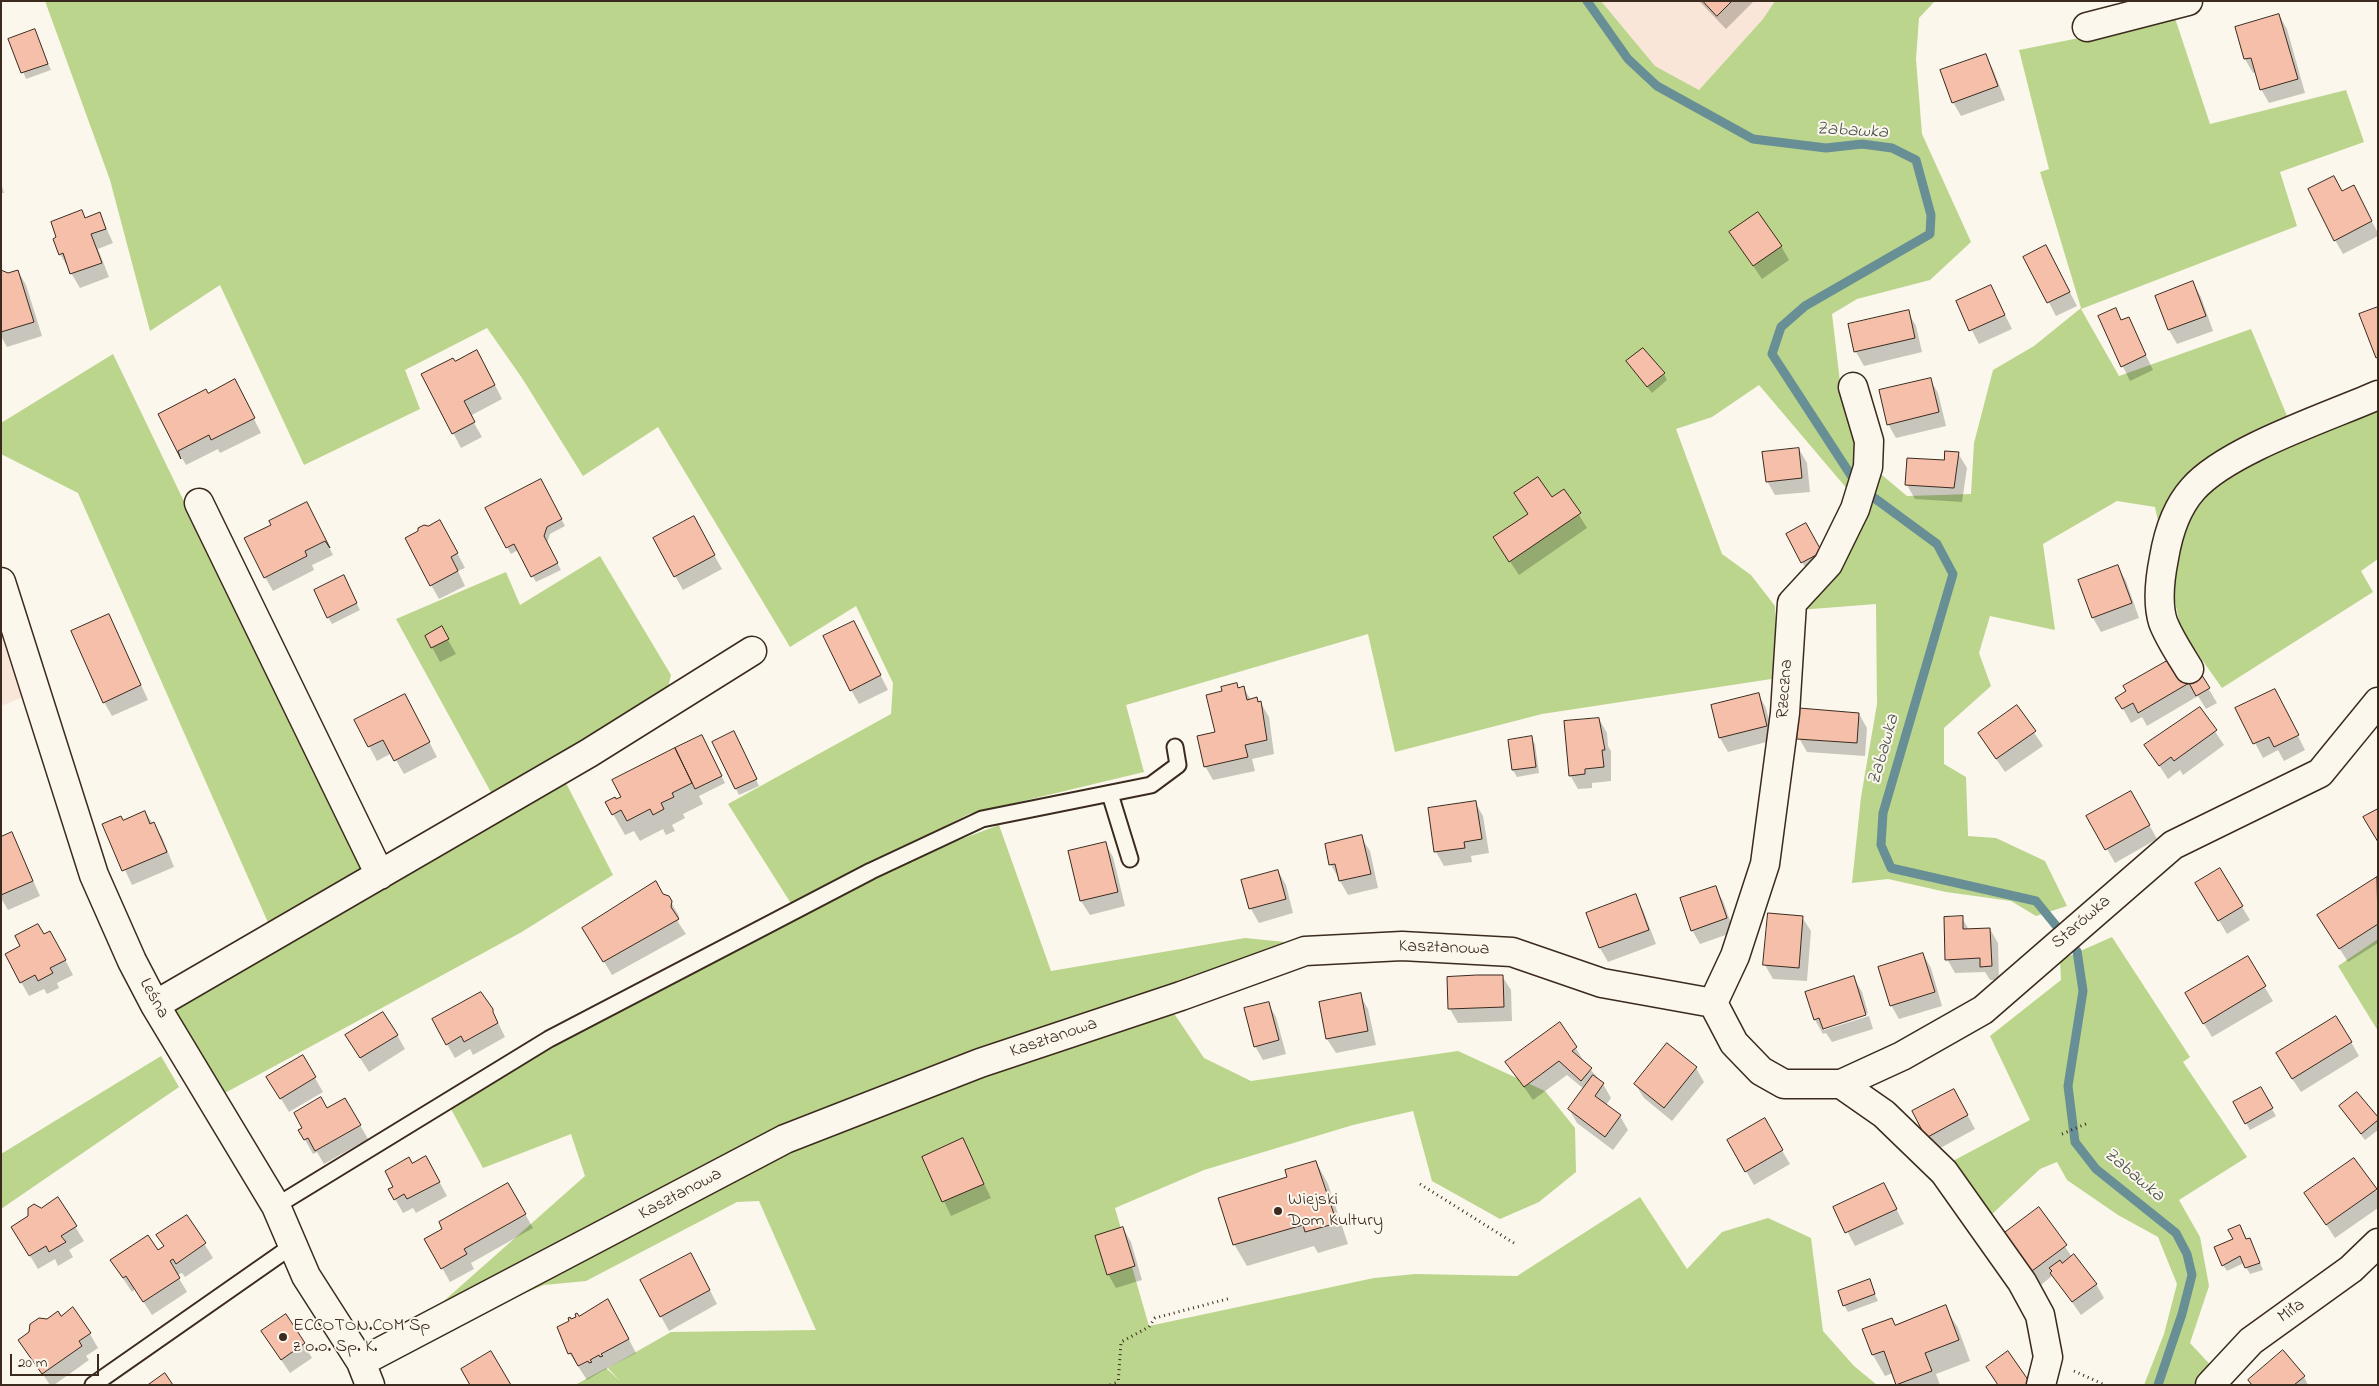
<!DOCTYPE html>
<meta charset="utf-8">
<style>
body{margin:0}
#map{position:relative;width:2379px;height:1386px;overflow:hidden;background:#fbf7ec;font-family:"Indie Flower",sans-serif}
canvas{display:block}
.frame{position:absolute;inset:0;border:2px solid #3b2a1e;pointer-events:none}
.scale{position:absolute;left:10px;top:1354px;width:89px;height:22px;box-sizing:border-box;border:2px solid #3b2a1e;border-top:0;padding-left:6px;font-size:15px;line-height:18px;white-space:nowrap;color:#3b2a1e;-webkit-text-stroke:4px #fbf7ec;paint-order:stroke}
</style>
<div id="map">
<canvas width="2379" height="1386"></canvas>
<div class="frame"></div>
<div class="scale">20 m</div>
</div>
<script>
const ctx = document.querySelector('canvas').getContext('2d');
ctx.lineJoin = 'round';
function fillPath(path, color) { ctx.fillStyle = color; ctx.fill(path, 'evenodd'); }
function trace(path, color, width, dash) { ctx.strokeStyle = color; ctx.lineWidth = width; ctx.lineCap = dash ? 'butt' : 'round'; ctx.setLineDash(dash || []); ctx.stroke(path); }
function drawText(font, color, halo, rows, align = 'center') {
  ctx.font = font + ' "Indie Flower",sans-serif'; ctx.lineWidth = 4; ctx.setLineDash([]); ctx.textBaseline = 'middle'; ctx.strokeStyle = halo; ctx.fillStyle = color; for (const [text, x, y, turn = 0] of rows) {
    ctx.save(); ctx.translate(x, y); ctx.rotate((+turn || 0) * Math.PI / 180); ctx.textAlign = isNaN(turn) ? turn : align; if (halo) ctx.strokeText(text, 0, 0); ctx.fillText(text, 0, 0); ctx.restore();
  }
}
fillPath(new Path2D(`
 M1601,1H1775L1763,19L1699,90L1655,66Z
 M1,617L26,696L1,706Z`), '#fae6d8');
fillPath(new Path2D(`
 M45,1H1601L1655,66L1699,90L1763,19L1775,1H1935L1919,18L1916,59L1922,134L1971,242L1930,280L1857,299L1832,314L1841,390L1855,440L1854,497L1759,385L1712,417L1676,429L1722,554L1751,575L1775,606L1778,678L1542,714L1395,752L1368,634L1126,705L1144,772L969,814L792,905L728,804L891,714L893,683L856,606L790,647L658,427L583,476L522,378L487,328L405,370L420,409L304,465L220,285L150,331L110,180Z
 M2174,15L2210,124L2346,90L2364,142L2280,172L2297,226L2081,309L2119,376L2251,329L2297,440L2378,407V559L2361,571L2373,592L2222,688L2181,630L2155,507L2117,501L2043,544L2055,630L1990,616L1979,653L1991,686L1944,728V764L1966,777L1968,836L1996,838L2045,861L2067,906L2036,916L2011,901L1946,892L1888,879L1852,883L1861,797L1877,704L1876,604L1799,610L1876,470L1907,496L1971,494L1974,443L1993,370L2034,346L2081,308L2040,172L2049,169L2019,50L2099,34Z
 M113,354L363,873L270,927L78,493L1,454V423Z
 M600,556L671,675L667,692L493,796L396,619L506,572L520,605Z
 M566,783L613,875L520,933L223,1094L175,1009Z
 M999,825L1051,971L1245,938L1285,942L1190,980L1169,1006L1204,1058L1251,1081L1458,1051L1545,1091L1575,1128L1576,1172L1539,1202L1500,1219L1432,1181L1413,1111L1353,1125L1204,1170L1115,1208L1149,1326L1374,1278L1415,1274L1517,1276L1640,1197L1687,1269L1722,1232L1768,1218L1811,1238L1823,1331L1854,1366L1877,1385H575L606,1368L620,1381L608,1368L671,1332L816,1330L759,1201L737,1202L586,1281L544,1285L462,1319L419,1323L585,1176L571,1134L483,1168L451,1109L582,1029L908,859Z
 M2112,937L2190,1057L2183,1062L2247,1157L2179,1200L2200,1237L2209,1286L2190,1343L2216,1371L2204,1385H2144L2164,1334L2177,1284L2158,1237L2118,1215L2067,1180L2057,1162L2040,1169L1989,1217L1949,1163L2030,1120L1990,1036L2061,980L2060,960Z
 M2378,939V1031L2338,966Z
 M161,1056L179,1087L1,1209V1154Z`), '#bbd58c');
fillPath(new Path2D(`
 M1699,1H1754L1726,29Z
 M2279,15L2287,29L2305,93L2269,103L2261,89L2256,72L2253,73L2245,59L2236,27Z
 M34,30L51,70L26,79L10,39Z
 M1985,55L1993,69L2005,100L1961,116L1953,102Z
 M1,183L4,193H1Z
 M2343,192L2361,201L2378,233V236L2343,254L2335,240Z
 M82,212L86,219L100,214L113,243L98,249L109,277L80,288L60,254Z
 M1731,233L1781,246L1789,260L1762,279Z
 M2046,246L2077,306L2056,316L2025,257Z
 M1,271L8,274L18,271L26,285L42,336L7,347L1,336Z
 M2193,283L2201,297L2213,331L2177,344L2169,330L2157,296Z
 M1991,287L2012,329L1979,344L1957,302Z
 M2115,310L2122,321L2128,318L2153,370L2130,381L2099,317Z
 M1908,312L1916,326L1922,352L1864,366L1856,352Z
 M1628,362L1664,374L1667,380L1652,393Z
 M485,365L502,399L470,416L482,437L461,448L423,375Z
 M1930,379L1938,393L1946,426L1896,438L1888,424Z
 M208,394L242,395L261,433L220,453L218,449L186,465L178,451Z
 M1799,449L1807,463L1810,492L1775,495L1767,481Z
 M1958,453L1967,468L1962,502L1915,499L1907,485L1909,459L1945,461Z
 M545,487L565,526L550,534L547,543L561,570L536,582L518,550L511,554L507,547Z
 M1516,494L1552,499L1579,515L1587,528L1519,575L1503,551L1528,515Z
 M315,519L333,555L312,565L314,570L273,591L265,577Z
 M701,532L722,569L683,590L675,576Z
 M448,535L465,568L458,571L465,586L439,599L431,585Z
 M1788,535L1825,559L1806,569Z
 M2118,567L2126,581L2139,618L2101,632L2093,618L2080,581Z
 M347,584L360,610L332,624L328,617Z
 M109,615L148,700L112,716L104,702Z
 M854,623L888,690L859,704L851,690Z
 M441,628L456,654L440,662L426,636Z
 M2198,671L2217,703L2206,709L2198,696L2147,726L2142,717L2131,723L2117,698Z
 M1243,687L1251,700L1257,699L1261,703L1269,717L1274,754L1252,759L1255,771L1213,780L1205,766L1216,733L1238,689Z
 M1758,694L1766,708L1774,740L1728,752L1720,738L1712,705Z
 M2282,704L2305,750L2284,761L2278,750L2263,758L2237,709Z
 M2017,707L2043,746L2005,772L1979,734Z
 M412,709L437,757L404,774L392,753L377,761L355,720Z
 M2200,709L2224,745L2183,775L2180,770L2168,779L2146,745Z
 M1859,714L1867,728L1865,756L1807,752L1799,738Z
 M1599,719L1607,733L1608,746L1611,751V781L1592,783V788L1578,789L1570,775Z
 M701,737L725,783L699,796L703,804L683,814L685,818L672,825L675,831L666,835L663,829L640,841L634,831L625,835L613,814L616,800L622,798L614,781Z
 M1531,738L1535,744L1539,773L1517,777L1513,770L1509,741Z
 M737,739L759,786L739,795L736,789Z
 M2131,792L2157,839L2115,863L2088,816Z
 M1475,802L1483,816L1489,853L1471,856L1472,862L1444,866L1436,852Z
 M145,812L162,837L174,867L132,885L104,825L123,821Z
 M12,833L40,896L8,910L1,898V838Z
 M1361,837L1370,851L1378,888L1348,895L1331,865L1326,845Z
 M1105,843L1113,857L1125,906L1090,915L1081,901L1070,852Z
 M2219,869L2250,920L2227,934L2197,883Z
 M1278,871L1286,885L1293,913L1259,923L1251,909L1243,881Z
 M2376,879L2378,943L2348,962L2327,929Z
 M1715,887L1723,901L1734,932L1700,944L1692,930Z
 M662,895L668,897L679,916L678,922L686,934L612,975L584,928Z
 M1635,896L1643,910L1656,944L1608,962L1600,948L1587,914Z
 M1802,917L1811,931L1807,981L1773,979L1765,965Z
 M1962,918L1969,930L1990,929L1998,943L1999,980H1990L1985,972L1955,973L1947,959Z
 M44,936L58,946L73,975L57,983L59,988L47,994L44,989L29,996L21,982Z
 M1923,954L1931,968L1942,1006L1899,1019L1891,1005Z
 M2247,958L2273,1001L2212,1037L2186,994Z
 M1502,976L1511,990L1512,1021L1458,1023L1450,1009Z
 M1854,978L1862,992L1868,1013L1824,1027V1030L1869,1016L1873,1029L1832,1042L1826,1033L1823,1034L1815,1020L1807,993Z
 M1360,995L1368,1009L1376,1045L1336,1053L1327,1039L1320,1003Z
 M1268,1003L1276,1017L1286,1054L1263,1060L1255,1046Z
 M489,1004L505,1037L473,1055L470,1049L455,1058L433,1020Z
 M1559,1024L1576,1048L1584,1062L1603,1084L1611,1098L1606,1105L1620,1116L1628,1130L1613,1150L1577,1123L1569,1109L1584,1089L1567,1075L1533,1100L1507,1063Z
 M397,1035L405,1049L369,1072L355,1050Z
 M2351,1042L2359,1056L2301,1092L2285,1068Z
 M303,1057L323,1092L289,1112L268,1077Z
 M1696,1068L1704,1082L1672,1121L1644,1098L1635,1084Z
 M2260,1088L2276,1116L2250,1130L2235,1103Z
 M1954,1090L1975,1129L1935,1151L1913,1112Z
 M345,1099L368,1139L324,1164L317,1152L313,1154L300,1131L327,1110Z
 M2340,1107L2378,1119V1130L2365,1140Z
 M1764,1120L1790,1164L1754,1185L1729,1141Z
 M963,1140L991,1198L951,1216L923,1157Z
 M2354,1159L2378,1193V1208L2335,1238L2306,1194Z
 M1316,1162L1328,1184L1348,1244L1318,1253L1314,1246L1247,1266L1234,1244L1289,1178Z
 M412,1165L434,1172L447,1196L416,1213L413,1208L403,1213L390,1190L395,1187Z
 M508,1184L533,1228L471,1263L474,1269L450,1282L426,1239L444,1229Z
 M1884,1185L1904,1224L1855,1246L1835,1208Z
 M58,1199L84,1241L69,1250L73,1257L58,1266L55,1259L38,1269L21,1241L42,1209Z
 M2039,1209L2072,1257L2096,1284L2104,1298L2081,1315L2053,1275L2041,1285L2013,1248Z
 M187,1216L213,1258L185,1277L182,1273L177,1275L187,1292L152,1315L135,1289L132,1292L120,1274L165,1247Z
 M2240,1226L2247,1240L2250,1239L2253,1246L2263,1270L2250,1274L2244,1263L2227,1271L2223,1265Z
 M1123,1228L1131,1242L1142,1280L1116,1288L1108,1274Z
 M699,1269L717,1304L669,1331L641,1280Z
 M1869,1281L1878,1301L1848,1312L1844,1305Z
 M1945,1307L1958,1328L1970,1361L1936,1374L1940,1385H1898L1893,1373L1885,1376L1873,1355L1863,1330L1892,1319L1896,1326Z
 M616,1315L636,1353L608,1368L610,1371L608,1368L597,1374L598,1376L597,1374L587,1380L570,1354L559,1328L578,1317Z
 M286,1316L312,1358L290,1373L271,1345Z
 M61,1318L90,1334L98,1348L86,1356L89,1360L54,1385H50L20,1340L47,1320Z
 M2304,1377L2308,1385H2252L2249,1380Z`), '#0003');
trace(new Path2D(`
 M1587,1L1628,59L1657,86L1753,139L1826,148L1862,144L1892,148L1916,160L1931,215L1930,234L1805,306L1781,327L1772,354L1854,480
 M1873,497L1937,544L1953,574L1883,813L1881,845L1891,868L2036,901L2058,928
 M2077,951L2083,991L2068,1086L2075,1142L2096,1169L2176,1233L2187,1254L2192,1275L2182,1314L2158,1385`), '#688f95', 9);
const building = new Path2D(`
 M1703,1H1732L1717,16Z
 M2279,14L2298,79L2260,90L2251,58L2244,59L2235,27Z
 M35,29L48,64L21,73L8,39Z
 M1986,54L1998,86L1952,103L1940,70Z
 M2334,176L2342,191L2354,185L2372,221L2334,241L2308,189Z
 M82,210L85,218L100,212L106,229L91,234L102,263L70,274L63,253L59,255L53,239L56,237L51,222Z
 M1758,212L1782,246L1753,266L1729,232Z
 M2046,245L2070,292L2047,303L2023,257Z
 M1,270L8,273L18,270L34,322L1,332Z
 M2193,281L2206,316L2168,330L2155,296Z
 M1991,285L2005,315L1969,331L1956,301Z
 M2378,307V357L2376,358L2359,314Z
 M2116,308L2121,320L2129,317L2146,355L2121,367L2098,316Z
 M1909,310L1915,338L1854,352L1848,324Z
 M1643,348L1665,373L1647,387L1626,361Z
 M477,350L495,385L464,401L475,422L452,434L421,374L453,358L455,361Z
 M1931,378L1939,412L1887,425L1879,390Z
 M235,379L255,418L211,440L209,435L178,451L181,459L158,414L206,389L208,393Z
 M1799,448L1802,478L1766,482L1762,452Z
 M1945,451L1959,452L1954,488L1905,485L1907,458L1944,460Z
 M1538,477L1552,497L1564,489L1581,513L1509,562L1493,537L1528,514L1514,493Z
 M541,479L562,519L547,527L544,536L558,563L531,577L514,544L506,548L485,508Z
 M307,502L330,548L325,541L305,551L307,556L264,578L244,538L271,525L269,521Z
 M694,516L715,555L674,577L653,538Z
 M440,520L458,553L451,557L458,571L430,586L405,538L418,531V528L424,525L428,526Z
 M1806,523L1822,552L1801,563L1786,534Z
 M2118,565L2132,603L2092,618L2078,580Z
 M344,575L357,603L327,618L314,590Z
 M109,614L141,685L103,703L71,631Z
 M854,621L881,675L850,691L823,636Z
 M442,626L449,639L431,648L425,636Z
 M2174,657L2198,669L2210,688L2196,696L2189,683L2138,713L2133,703L2122,709L2115,698L2126,691L2123,686Z
 M1237,683L1238,688L1244,686L1247,700L1257,697L1258,702L1261,701L1267,740L1245,745L1248,757L1204,767L1197,736L1215,732L1206,695L1222,691L1221,687Z
 M2275,689L2299,735L2274,747L2269,737L2253,744L2235,708Z
 M1759,693L1767,726L1719,738L1711,705Z
 M405,694L430,742L394,761L383,740L368,747L354,720Z
 M2017,705L2036,731L1996,759L1978,733Z
 M2200,707L2217,730L2174,761L2171,757L2159,766L2144,745Z
 M1799,708L1859,713L1857,743L1797,739Z
 M1599,718L1605,750H1602L1604,767L1585,769V774L1569,776L1564,721Z
 M734,731L757,779L735,789L712,742Z
 M702,735L722,776L695,789L675,748Z
 M1532,736L1536,767L1512,770L1508,740Z
 M675,748L692,783L672,793L674,797L661,803L664,809L653,815L650,809L627,821L621,810L612,815L605,802L615,797L616,799L621,797L612,780Z
 M2131,791L2150,825L2105,850L2086,816Z
 M1476,801L1482,839L1464,842L1465,848L1434,852L1428,808Z
 M2378,809V842L2363,817Z
 M145,811L150,824L154,822L167,852L122,871L102,824L121,816L123,820Z
 M12,832L33,881L1,895V837Z
 M1362,835L1371,874L1339,881L1335,864L1329,865L1325,844Z
 M1106,842L1118,892L1080,901L1068,851Z
 M2220,868L2243,906L2218,921L2195,883Z
 M1278,870L1286,899L1249,909L1241,880Z
 M2377,877L2378,924L2339,949L2317,915Z
 M656,881L663,894L669,896L672,901L671,907L679,919L603,962L582,928Z
 M1716,886L1727,918L1691,931L1680,898Z
 M1636,894L1649,930L1599,948L1586,913Z
 M1768,913L1803,916L1799,968L1763,965Z
 M1963,916V929L1990,928L1992,966L1980,967V958L1945,960L1944,917Z
 M38,924L44,934L50,931L66,960L50,968L53,973L38,981L35,975L20,983L5,954L20,946L15,936Z
 M1923,953L1935,992L1890,1006L1878,967Z
 M2248,956L2266,986L2203,1024L2185,993Z
 M1477,975H1503L1504,1007L1448,1009L1447,977Z
 M1854,976L1866,1015L1823,1029L1819,1018L1814,1020L1805,992Z
 M481,992L493,1009V1012L498,1023L464,1042L461,1036L446,1045L432,1019Z
 M1361,993L1368,1031L1326,1039L1319,1002Z
 M1269,1002L1279,1040L1254,1047L1244,1008Z
 M383,1012L398,1035L360,1058L345,1035Z
 M2336,1016L2352,1042L2292,1079L2276,1053Z
 M1560,1022L1577,1047L1572,1051L1592,1068L1581,1081L1559,1061L1524,1087L1505,1062Z
 M1667,1043L1697,1067L1664,1108L1634,1084Z
 M303,1055L316,1077L280,1099L266,1077Z
 M1593,1075L1604,1083L1595,1096L1621,1115L1605,1137L1568,1109Z
 M2261,1087L2273,1108L2245,1124L2233,1102Z
 M1954,1089L1968,1115L1926,1138L1912,1111Z
 M2357,1092L2378,1117V1120L2361,1134L2339,1106Z
 M321,1097L327,1108L345,1098L361,1125L315,1151L308,1138L304,1140L298,1130L302,1128L294,1113Z
 M1765,1118L1783,1150L1745,1172L1727,1140Z
 M963,1138L984,1184L942,1202L922,1157Z
 M426,1156L440,1182L407,1199L404,1194L394,1200L388,1189L393,1187L385,1171L409,1157L412,1163Z
 M2354,1158L2377,1189L2326,1225L2304,1193Z
 M1316,1161L1337,1223L1305,1232L1303,1225L1233,1245L1218,1198L1287,1177L1285,1170Z
 M508,1183L526,1214L464,1249L467,1254L441,1269L424,1239L442,1229L439,1222Z
 M1884,1183L1897,1209L1845,1233L1833,1207Z
 M58,1197L77,1226L61,1236L66,1242L49,1252L46,1246L29,1256L11,1227L28,1216V1208L34,1204L41,1208Z
 M2039,1207L2067,1245L2032,1271L2003,1234Z
 M187,1215L206,1243L176,1264L173,1259L170,1261L180,1278L143,1302L126,1276L123,1278L110,1260L148,1235L158,1250L164,1246L156,1235Z
 M2240,1225L2246,1239L2250,1238L2260,1263L2245,1268L2240,1256L2222,1266L2214,1247L2233,1239L2228,1230Z
 M1123,1227L1135,1266L1107,1275L1095,1236Z
 M691,1253L710,1290L660,1317L640,1280Z
 M2074,1254L2097,1284L2072,1302L2050,1273L2052,1271L2049,1268L2060,1260L2062,1263Z
 M1870,1279L1875,1294L1843,1306L1838,1291Z
 M608,1299L629,1339L601,1354L603,1356L600,1357L599,1355L590,1360L592,1362L589,1363L588,1361L578,1366L571,1353L568,1354L557,1327L569,1321L568,1318L570,1317L571,1319L576,1317L575,1314L577,1313L579,1316Z
 M1946,1305L1959,1340L1925,1353L1932,1371L1896,1385L1884,1351L1872,1355L1862,1329L1892,1318L1895,1325Z
 M73,1307L91,1333L79,1341L82,1346L42,1374L18,1340L29,1332L30,1324L39,1318L47,1319L58,1311L61,1316Z
 M286,1314L305,1343L281,1360L261,1331Z
 M2283,1350L2305,1376L2294,1385H2252L2248,1380Z
 M491,1351L511,1385H470L461,1369Z
 M2008,1351L2031,1384L2029,1385H1998L1986,1367Z
 M165,1373L173,1385H148Z`);
fillPath(building, '#f6bfaa');
trace(building, '#3b2a1e', 1);
const service = new Path2D(`
 M1110,794L1130,859
 M276,1206L549,1039L871,871L982,819L1151,785L1178,765L1175,747
 M93,1385L292,1246`);
const minor = new Path2D(`
 M2087,27L2188,1
 M199,503L380,875
 M1,582L94,875L132,961L155,1005L276,1206L306,1276L361,1362L370,1385
 M2189,669C2180,654 2169,638 2163,622C2157,603 2160,578 2164,558C2168,534 2176,508 2193,489C2227,450 2328,417 2378,395
 M1713,1003L1735,956L1765,864L1785,713L1792,603L1828,564L1855,509L1868,467L1869,441L1853,387
 M155,1005L589,753L752,651
 M1841,1084L1884,1114L1944,1172L2022,1282L2040,1315L2048,1357L2041,1385
 M361,1362L785,1139L980,1063L1181,996L1305,951L1402,946L1512,952L1602,983L1713,1003L1734,1043L1761,1071L1784,1084H1841L1902,1056L1983,1010L2173,845L2320,773L2378,702
 M2210,1385L2251,1341L2351,1269L2378,1243`);
trace(service, '#3b2a1e', 19);
trace(minor, '#3b2a1e', 31);
trace(new Path2D(`
 M2062,1134L2088,1123
 M1420,1184L1517,1245
 M2074,1371L2105,1385
 M1110,1385L1118,1382
 M1118,1385L1121,1342L1149,1327L1155,1318L1231,1298`), '#3b2a1e', 3, [1, 4]);
trace(service, '#fbf7ec', 15);
trace(minor, '#fbf7ec', 28);
for (const [x, y, r, color] of [
 [1278,1211,5,"#3b2a1e"],
 [283,1337,5,"#3b2a1e"]
]) { const dot = new Path2D(); dot.arc(x, y, r, 0, 2 * Math.PI); ctx.fillStyle = color; ctx.fill(dot); trace(dot, '#fbf7ec', 2); }
drawText('18px', '#3b2a1e', '#fbf7ec', [
 ["Rzeczna",1786,689,-86],
 ["Starówka",2082,923,-41],
 ["Kasztanowa",1444,949,2],
 ["Leśna",153,999,61],
 ["Kasztanowa",1054,1039,-19],
 ["Kasztanowa",681,1195,-28],
 ["Miła",2292,1312,-35]
]);
drawText('18px', '#3b2a1e', '#fbf7ec', [
 ["Wiejski",1288,1201],
 ["Dom Kultury",1288,1222],
 ["ECCOTON.COM Sp",293,1327],
 ["z o.o. Sp. K.",293,1348]
], 'left');
drawText('italic 19px', '#4e5450', '#fbf7ec', [
 ["Zabawka",1852,132,3],
 ["Zabawka",1885,750,-74],
 ["Zabawka",2133,1176,40]
]);
</script>
